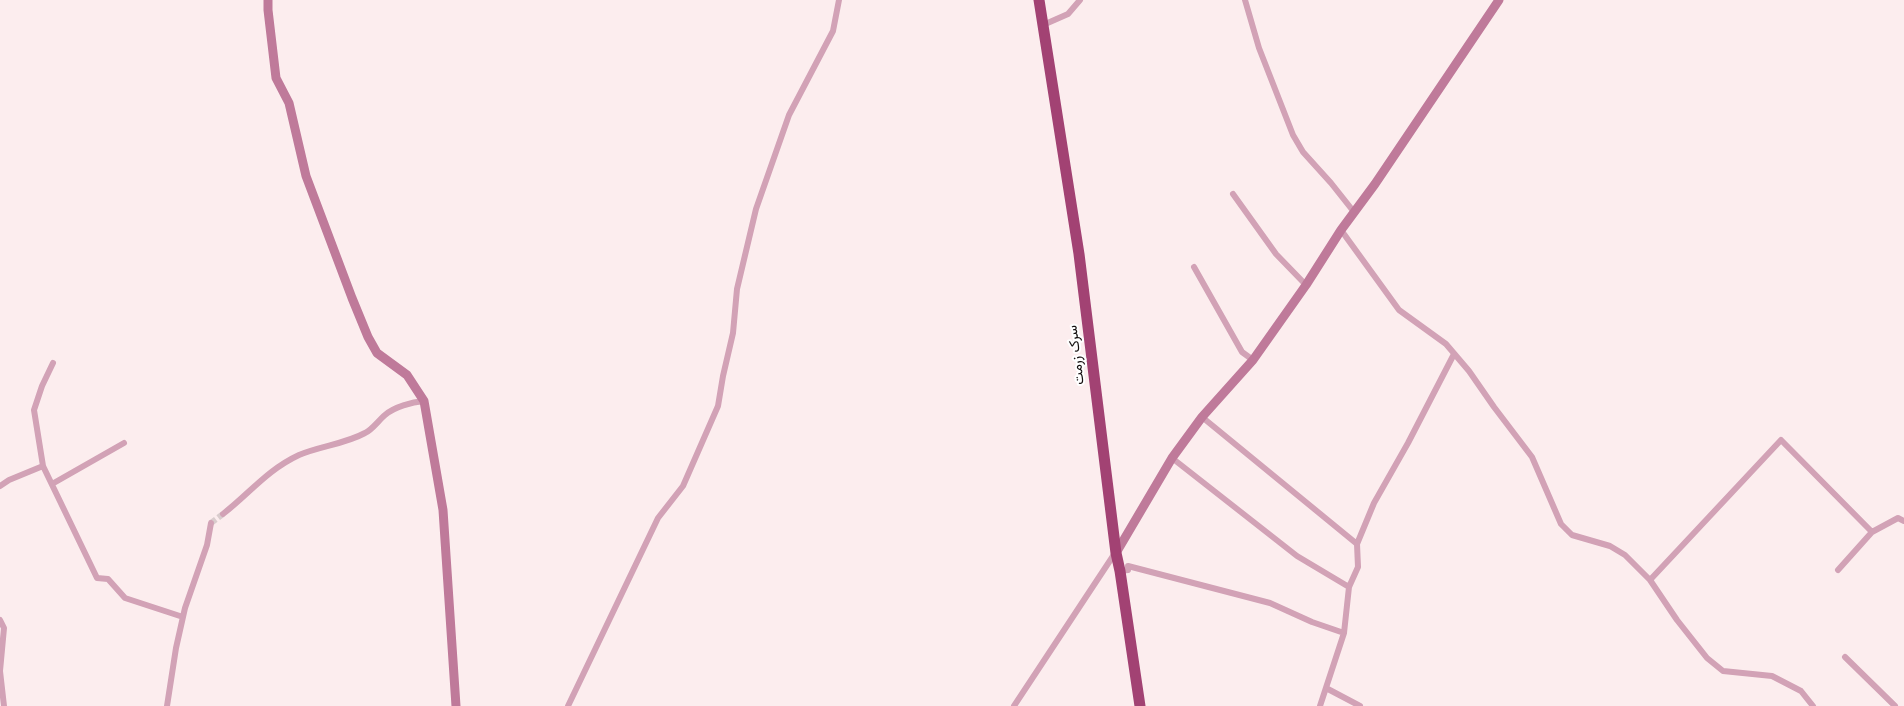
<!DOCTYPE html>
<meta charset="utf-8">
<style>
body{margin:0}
canvas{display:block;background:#fcedee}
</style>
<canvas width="1904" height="706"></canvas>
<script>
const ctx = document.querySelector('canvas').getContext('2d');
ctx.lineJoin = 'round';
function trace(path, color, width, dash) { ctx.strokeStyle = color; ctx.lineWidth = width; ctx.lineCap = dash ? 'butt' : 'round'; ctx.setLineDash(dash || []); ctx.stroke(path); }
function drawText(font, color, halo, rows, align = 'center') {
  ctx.font = font + ' Quicksand,Vazirmatn,sans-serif'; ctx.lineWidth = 4; ctx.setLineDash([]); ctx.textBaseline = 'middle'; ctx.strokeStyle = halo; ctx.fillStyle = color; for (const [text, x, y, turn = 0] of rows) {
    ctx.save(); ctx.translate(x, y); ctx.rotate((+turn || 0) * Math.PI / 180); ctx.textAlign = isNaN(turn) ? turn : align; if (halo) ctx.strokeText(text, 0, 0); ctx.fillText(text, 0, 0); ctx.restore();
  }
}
trace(new Path2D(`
 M211,523L223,514`), '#d9cccd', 6, [6, 3]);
trace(new Path2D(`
 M1245,0L1259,48L1293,135L1303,152L1331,183L1354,212
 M1043,25L1068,14L1080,0
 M1233,194L1276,254L1306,285
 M1341,230L1399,310L1446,344L1469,371L1494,407L1532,457L1561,524L1572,535L1610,546L1625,555L1650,580L1677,620L1707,658L1723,671L1772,676L1801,691L1813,706
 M1194,267L1242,352L1253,360
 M53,363L42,386L34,410L43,466L97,578L108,579L125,598L183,617
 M1202,417L1357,544
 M1172,458L1297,556L1349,587
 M52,484L124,443
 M0,486L9,480L43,466
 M223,514C250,493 267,470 299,455C320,446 345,444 365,433C372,430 378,421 385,415C394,407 412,402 424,401
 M1838,570L1872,532L1898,518L1904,521
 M1120,571L1128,570V566L1270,603L1312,622L1344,633
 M1650,580L1781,440L1872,532
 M0,620L4,628L0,671L4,706
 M1845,657L1895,706
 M1326,688L1360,706
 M167,706L176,648L185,608L207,545L211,523
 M568,706L658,518L683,486L718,406L723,376L733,333L737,289L756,209L789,115L833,31L839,0
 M1014,706L1115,553
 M1320,706L1344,633L1349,587L1358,567L1357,544L1374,503L1408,443L1454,354`), '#d2a2b6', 6);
trace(new Path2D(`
 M268,0V10L276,78L289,103L306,176L352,298L368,337L377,353L407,375L424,401L443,510L456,706
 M1116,553L1172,458L1202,417L1253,360L1306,285L1341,230L1375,184L1499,0`), '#bf7a9a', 9);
trace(new Path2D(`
 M1039,0L1079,254L1116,553L1120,571L1140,706`), '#a24273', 11);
drawText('14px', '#150f0f', '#fff', [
 ["سرک زرمت",1076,355,-97]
]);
</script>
